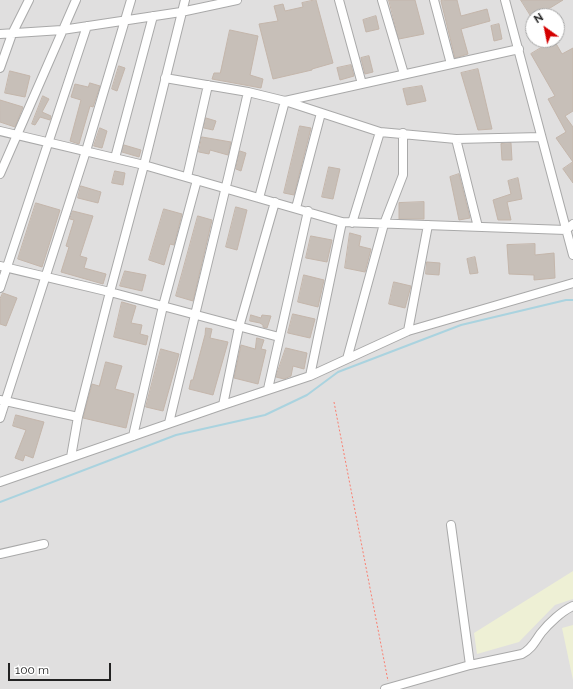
<!DOCTYPE html>
<style>
body{margin:0}
#map{position:relative;width:573px;height:689px;overflow:hidden;background:#f2efe9;font-family:Raleway,sans-serif}
canvas{display:block}
.north{position:absolute;left:525px;top:8px;width:40px;height:40px;box-sizing:border-box;background:#fff;border:1px solid #a7a7a7;border-radius:50%;rotate:327deg;font-size:11px;font-weight:700;line-height:16px;text-align:center;color:#222}
.north::after{content:'';display:block;margin:auto;width:14px;height:18px;background:#d40000;clip-path:polygon(50% 0,100% 100%,50% 72%,0 100%)}
.scale{position:absolute;left:8px;top:663px;width:103px;height:18px;box-sizing:border-box;border:2px solid #222;border-top:0;padding-left:5px;font-size:12px;line-height:14px;white-space:nowrap;color:#222;-webkit-text-stroke:3px #fff;paint-order:stroke}
</style>
<div id="map">
<canvas width="573" height="689"></canvas>
<div class="north">N</div>
<div class="scale">100 m</div>
</div>
<script>
const ctx = document.querySelector('canvas').getContext('2d');
ctx.lineJoin = 'round';
function fillPath(path, color) { ctx.fillStyle = color; ctx.fill(path, 'evenodd'); }
function trace(path, color, width, dash) { ctx.strokeStyle = color; ctx.lineWidth = width; ctx.lineCap = dash ? 'butt' : 'round'; ctx.setLineDash(dash || []); ctx.stroke(path); }
fillPath(new Path2D(`
 M0,0H573V689H0ZM533,16H557V40H533Z`), '#e0dfdf');
fillPath(new Path2D(`
 M573,571V599L555,605L519,642L477,654L474,633Z
 M573,625V680L562,628Z`), '#eef0d5');
trace(new Path2D(`
 M0,502L176,435L265,415L307,395L338,372L461,325L566,300H573`), '#aad3df', 2);
const building = new Path2D(`
 M316,0L333,63L312,69V70L273,79L259,24L278,21L274,6L283,4L285,11L303,7L302,3Z
 M389,0H415L424,34L399,39Z
 M444,0H457L461,16L487,9L490,21L461,29L468,54L455,58L441,1Z
 M521,0H563L537,16H531Z
 M376,16L379,29L366,32L363,20Z
 M499,24L502,39L494,41L491,26Z
 M230,30L258,36L250,75L263,79L261,88L212,79L214,73H220Z
 M554,40L562,54L573,48V111L565,116L573,127V162L556,138L566,132L548,99L555,96L531,54Z
 M369,56L373,72L365,74L361,58Z
 M351,65L354,76L340,80L337,68Z
 M119,66L125,68L117,91L112,89Z
 M478,69L492,129L478,130L461,73Z
 M10,71L30,76L25,97L5,93Z
 M90,83L100,86L93,107L90,106L79,144L70,141L81,100L71,97L75,84L88,87Z
 M422,86L426,101L407,105L403,89Z
 M43,96L49,99L42,112L51,116L50,120L40,117L35,125L32,124Z
 M0,100L23,107L15,127L0,122Z
 M206,118L216,121L213,130L204,128Z
 M300,126L311,128L294,195L284,193Z
 M100,128L107,131L102,148L94,146Z
 M202,137L231,142L228,155L210,150L209,154L199,152Z
 M511,143L512,160H502L501,144Z
 M124,145L141,150L139,157L122,152Z
 M240,151L246,153L241,171L236,169Z
 M573,162V183L563,169Z
 M329,167L340,169L333,199L322,197Z
 M115,171L125,173L123,185L112,183Z
 M459,174L470,218L459,220L450,177Z
 M518,178L522,199L507,202L511,220H498L493,200L511,194L508,181Z
 M81,186L101,192L98,203L78,198Z
 M424,202V219H399V203Z
 M36,203L60,210L42,267L18,259Z
 M236,207L247,210L237,250L226,247Z
 M164,209L182,214L174,245L170,244L164,265L149,260Z
 M73,211L93,216L80,256L87,258L84,268L106,274L103,284L61,272L69,247L66,246L74,220L70,219Z
 M198,216L212,220L193,301L176,296Z
 M350,233L361,236L359,246L371,249L365,272L345,268Z
 M311,236L332,240L327,262L306,258Z
 M535,244V255L554,253L555,278L534,280V275L509,274L507,245Z
 M475,257L478,273L470,274L467,259Z
 M427,262L440,263L439,275L426,274Z
 M125,271L146,275L142,291L120,286Z
 M304,275L324,280L318,307L298,302Z
 M394,282L411,286L405,308L389,304Z
 M3,293L17,298L6,326L0,324V299Z
 M122,302L136,306L131,323L142,325L140,334L148,336L146,345L114,337Z
 M293,314L315,319L310,338L288,333Z
 M251,315L261,318L262,315L271,316L267,328L263,327V325L260,323L250,321Z
 M206,328L212,329L210,338L228,342L213,395L189,389L191,380H193L205,335Z
 M257,338L264,340L261,349L266,350L258,384L234,378L241,345L255,349Z
 M286,348L307,353L304,369L293,366L291,376L284,379L276,377Z
 M161,349L179,354L163,411L146,407Z
 M106,362L122,366L115,389L134,394L126,428L83,418L92,384L99,386Z
 M16,415L44,422L33,458L25,455L23,461L15,458L26,430L13,426Z`);
fillPath(building, '#c7bfb8');
trace(building, '#c4b6ab', 1);
const minor = new Path2D(`
 M339,0L362,84
 M382,0L404,74
 M434,0L451,64
 M505,0L573,255
 M0,34L62,30L181,12L237,0
 M0,68L12,34L29,0
 M165,78L248,92L285,101L380,132L456,139L541,137
 M0,131L144,165L185,0
 M456,139L478,227
 M115,158L153,16
 M0,174L76,0
 M187,177L208,85
 M259,198L285,101L519,49
 M296,208L321,113
 M352,223L380,132
 M0,266L110,292L144,165L342,222L566,230L573,224
 M0,288L87,26
 M408,331L428,225
 M347,359L384,224L403,175V133
 M310,376L342,222
 M268,389L308,211
 M0,400L78,417
 M223,405L239,327L275,202
 M0,418L86,151L131,0
 M169,423C195,313 223,203 248,92
 M133,436L163,306L197,180
 M71,457L78,417L110,292L279,337
 M0,482L223,405L310,376L408,331L573,283
 M451,525L470,665
 M0,554L44,544
 M385,689L470,665L522,654C532,649 535,641 541,633C549,623 562,611 573,606`);
trace(minor, '#a9a9a9', 10);
trace(new Path2D(`
 M334,402L388,681`), '#fa8072', 1, [2, 2]);
trace(minor, '#fff', 8);
</script>
